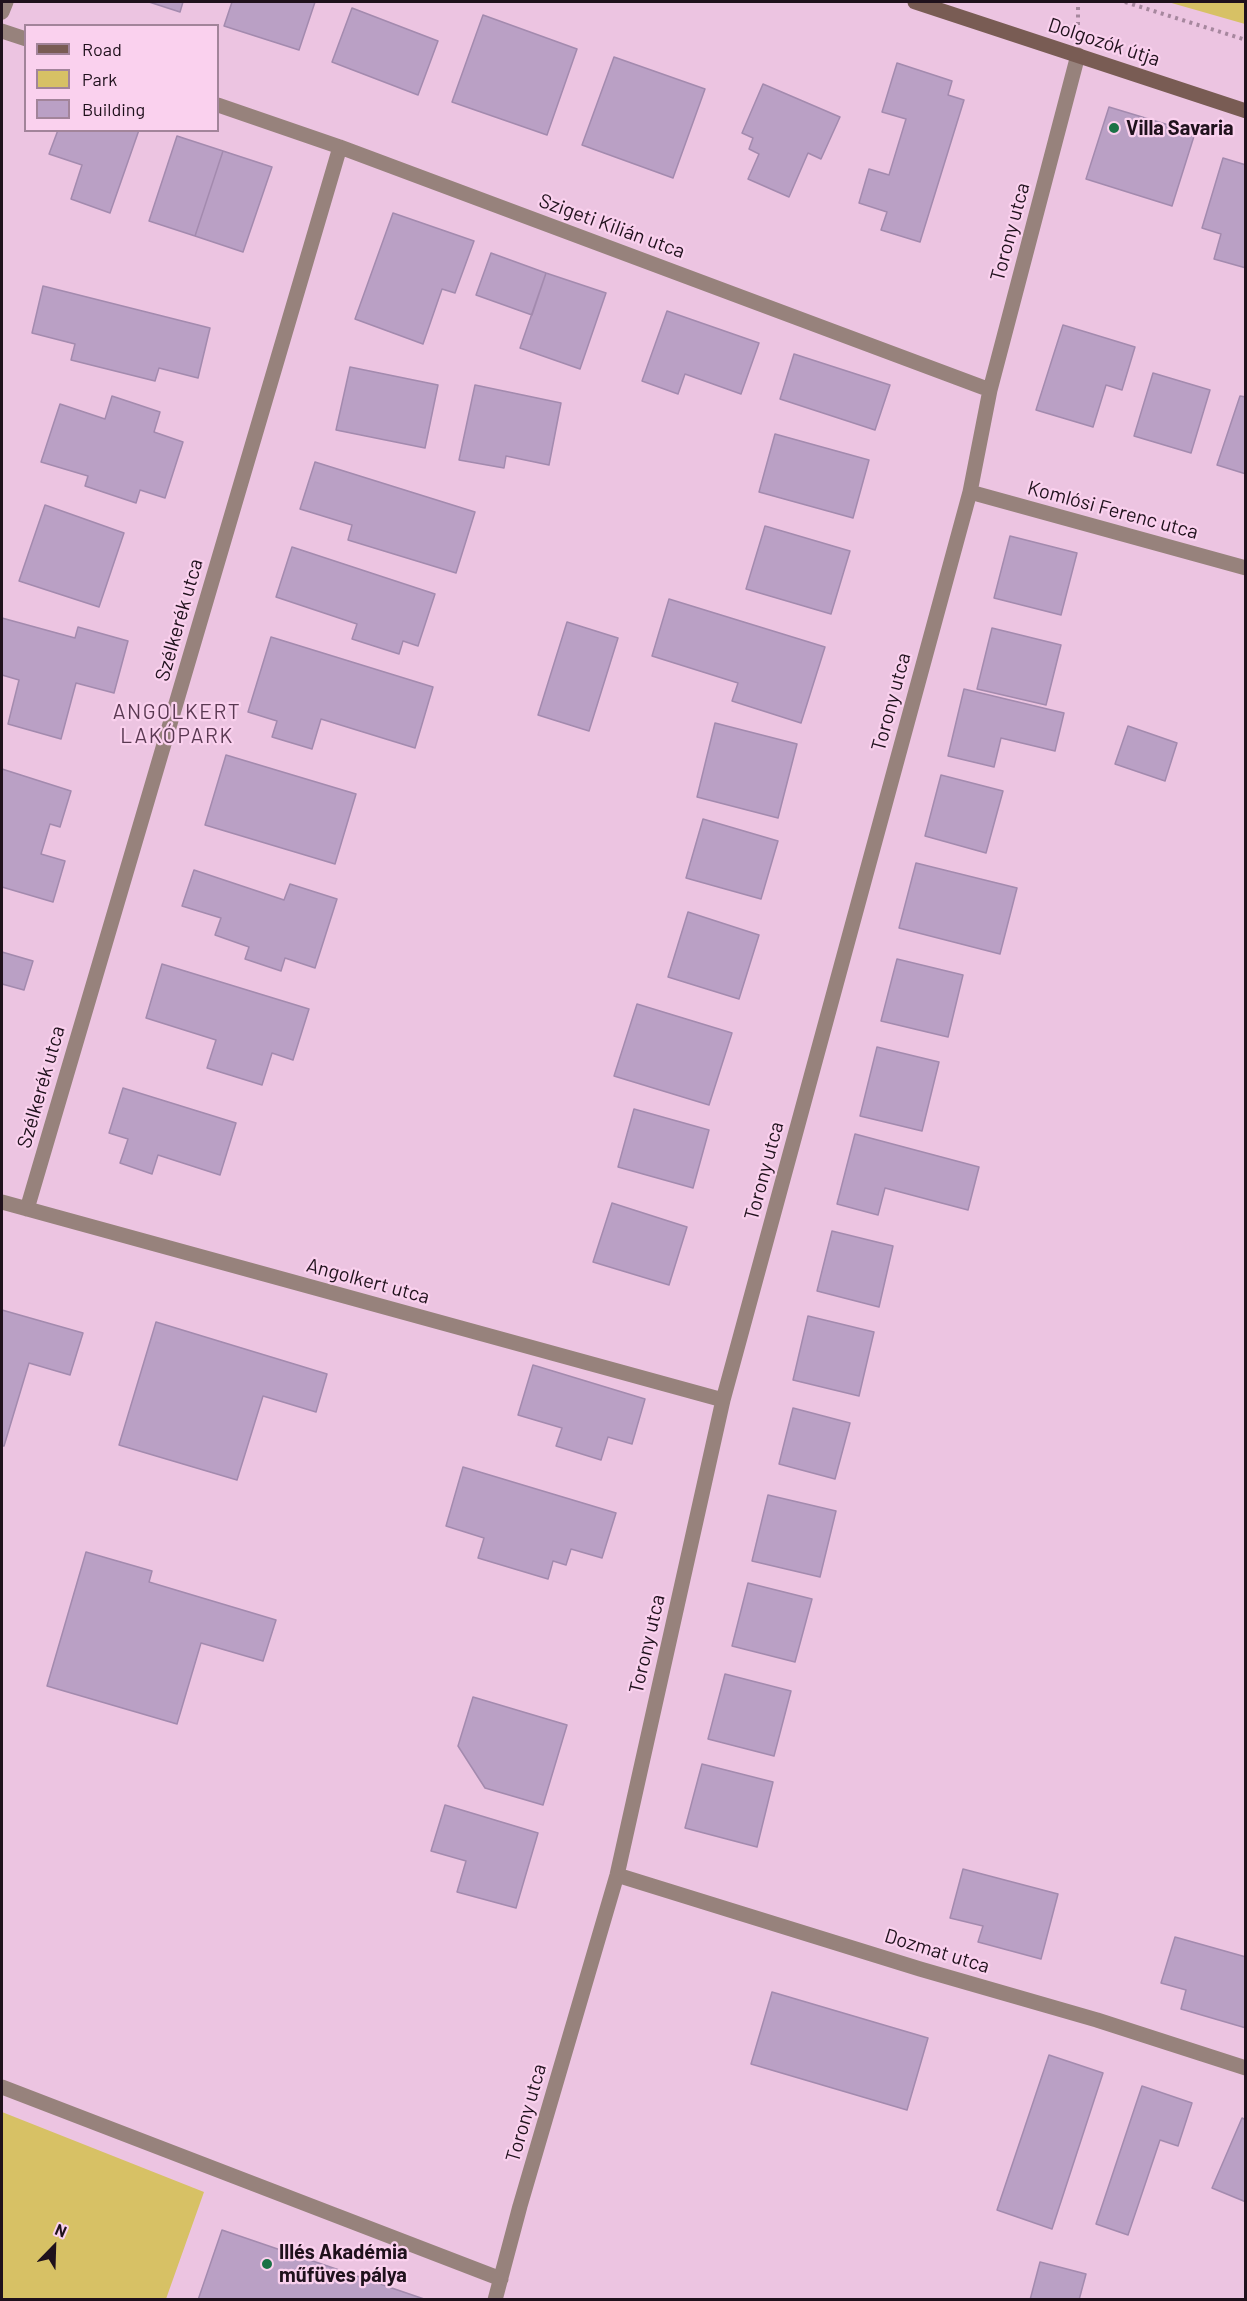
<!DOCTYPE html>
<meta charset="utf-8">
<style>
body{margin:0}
#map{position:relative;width:1247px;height:2301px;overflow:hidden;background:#ecc4e1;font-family:Barlow,sans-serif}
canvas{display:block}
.frame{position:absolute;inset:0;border:3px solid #1f111c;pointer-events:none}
.legend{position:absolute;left:24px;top:24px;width:195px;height:108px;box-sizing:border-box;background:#fad1ee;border:2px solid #a2849a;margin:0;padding:8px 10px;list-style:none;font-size:18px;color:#1f111c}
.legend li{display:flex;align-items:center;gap:12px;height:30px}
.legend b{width:30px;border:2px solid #a2849a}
.north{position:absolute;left:24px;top:2217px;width:60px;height:60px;-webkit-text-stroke:4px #fad1ee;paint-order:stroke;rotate:23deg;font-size:16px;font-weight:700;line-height:24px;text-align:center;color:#1f111c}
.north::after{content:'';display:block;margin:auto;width:21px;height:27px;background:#1f111c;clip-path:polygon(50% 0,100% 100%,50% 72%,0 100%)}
</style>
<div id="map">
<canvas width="1247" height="2301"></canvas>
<div class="frame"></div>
<ul class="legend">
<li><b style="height:8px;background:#795c54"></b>Road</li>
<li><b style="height:16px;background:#d7c165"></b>Park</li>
<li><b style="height:16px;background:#baa0c5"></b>Building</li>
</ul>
<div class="north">N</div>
</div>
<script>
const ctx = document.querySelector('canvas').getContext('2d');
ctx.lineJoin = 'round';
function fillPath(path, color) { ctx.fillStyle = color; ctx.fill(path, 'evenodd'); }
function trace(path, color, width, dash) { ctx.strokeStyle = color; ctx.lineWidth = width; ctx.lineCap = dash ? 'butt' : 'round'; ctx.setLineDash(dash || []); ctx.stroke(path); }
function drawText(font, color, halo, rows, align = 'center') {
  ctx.font = font + ' Barlow,sans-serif'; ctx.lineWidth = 4.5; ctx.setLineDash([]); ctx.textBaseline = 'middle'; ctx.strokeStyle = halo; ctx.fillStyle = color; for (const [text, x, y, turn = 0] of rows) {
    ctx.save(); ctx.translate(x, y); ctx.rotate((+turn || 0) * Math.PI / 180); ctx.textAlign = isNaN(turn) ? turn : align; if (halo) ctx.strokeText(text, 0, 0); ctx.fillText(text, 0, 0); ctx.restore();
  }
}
fillPath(new Path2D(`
 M1168,2H1245V24Z
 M2,2112L204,2192L166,2299H2Z`), '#d7c165');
const building = new Path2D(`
 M149,2H183L180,12Z
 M232,2H315L299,50L224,26Z
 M352,8L438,41L418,95L332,62Z
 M483,15L577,49L547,135L452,102Z
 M614,57L705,89L673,178L582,145Z
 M897,63L952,81L948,95L964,100L920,242L881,230L887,212L859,203L869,169L889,175L906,119L882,112Z
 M763,84L840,117L821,159L808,153L789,197L748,179L759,154L749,149L753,138L742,133Z
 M1109,107L1195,133L1172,206L1086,179Z
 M58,130H139L110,213L71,199L82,165L49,154Z
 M177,136L223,151L195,236L149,221Z
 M223,151L272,167L243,252L195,236Z
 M1223,158L1246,165V268L1214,259L1221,234L1202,228Z
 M393,213L474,241L455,293L442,289L423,344L355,319Z
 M491,253L546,273L532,315L476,295Z
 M546,273L606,293L580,369L520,348Z
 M43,286L210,328L198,378L159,368L155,381L71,360L75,344L32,333Z
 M667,311L759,343L741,394L685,374L678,394L642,381Z
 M1063,325L1135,347L1122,390L1106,385L1093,427L1036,410Z
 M794,354L890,385L875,430L780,399Z
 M350,367L438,385L425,448L336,430Z
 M1153,373L1210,390L1191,453L1134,436Z
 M475,385L561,403L549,465L506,456L504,468L459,460Z
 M112,396L160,412L154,432L183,442L165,498L140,490L136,503L85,486L88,476L41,462L60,404L105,419Z
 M1240,396L1246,397V474L1217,465Z
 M775,434L869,460L853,518L759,492Z
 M315,462L475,512L456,573L348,540L352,525L300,509Z
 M45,505L124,533L99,607L19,581Z
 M765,526L850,551L831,614L746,589Z
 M1010,536L1077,553L1061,615L994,598Z
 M292,547L435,594L418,646L403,641L399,654L352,639L357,624L276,597Z
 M669,599L825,647L801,723L732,701L738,683L652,656Z
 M2,618L75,638L78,627L128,641L114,693L76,683L61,739L8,724L19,680L2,675Z
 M567,622L618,638L589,731L538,715Z
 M992,628L1061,645L1046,705L977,689Z
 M271,637L433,687L415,748L321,719L312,749L272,737L277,721L248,712Z
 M964,689L1064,713L1055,751L1001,738L994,767L948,756Z
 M715,723L797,744L778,818L697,797Z
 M1128,726L1177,743L1165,781L1115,764Z
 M226,755L356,794L335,864L205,825Z
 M2,769L71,791L60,827L50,824L41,854L65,861L53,902L2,887Z
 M941,775L1003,791L986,853L925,836Z
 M703,819L778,841L761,899L686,878Z
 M916,863L1017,888L1000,954L899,928Z
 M194,870L284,900L290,884L337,899L315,968L285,958L281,971L245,959L249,947L215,935L221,918L182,906Z
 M688,912L759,935L739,999L668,977Z
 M2,952L33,961L24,990L2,984Z
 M897,959L963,975L948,1037L881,1021Z
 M162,964L309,1009L293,1060L272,1053L262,1085L207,1068L216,1040L146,1018Z
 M637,1004L732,1033L709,1105L614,1076Z
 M877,1047L939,1062L922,1131L860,1116Z
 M123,1088L236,1123L220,1175L158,1155L152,1174L120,1163L128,1139L109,1133Z
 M634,1109L709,1130L693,1188L618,1167Z
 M855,1134L979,1167L968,1210L885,1188L878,1215L837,1204Z
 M612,1203L687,1227L669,1285L593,1262Z
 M832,1231L893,1246L879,1307L817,1291Z
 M2,1310L83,1333L70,1375L29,1363L4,1446H2Z
 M808,1316L874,1332L859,1396L793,1380Z
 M156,1322L327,1374L316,1412L263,1396L237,1480L119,1445Z
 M533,1365L645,1399L632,1444L608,1437L601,1460L556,1446L562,1428L518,1415Z
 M793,1408L850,1423L835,1479L779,1464Z
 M463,1467L616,1513L602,1558L571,1549L566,1565L553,1561L548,1579L478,1558L484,1538L446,1526Z
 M768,1495L836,1511L820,1577L752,1561Z
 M86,1552L152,1571L149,1582L276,1620L263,1661L201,1643L177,1724L47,1686Z
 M748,1583L812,1599L795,1662L732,1646Z
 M725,1674L791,1691L774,1756L708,1739Z
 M473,1697L567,1725L543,1805L485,1788L458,1746Z
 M702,1764L773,1782L757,1847L685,1828Z
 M445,1805L538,1833L516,1908L457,1892L466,1861L431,1851Z
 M963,1869L1058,1894L1041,1959L978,1942L983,1926L950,1918Z
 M1175,1937L1246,1957V2028L1181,2009L1186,1990L1161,1983Z
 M772,1992L928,2038L907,2110L751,2064Z
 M1049,2055L1103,2073L1052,2229L997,2210Z
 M1142,2086L1192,2103L1178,2146L1160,2140L1128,2235L1096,2224Z
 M1242,2118L1246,2120V2202L1212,2188Z
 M222,2230L424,2299V2300H198Z
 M1040,2262L1086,2274L1079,2300H1030Z`);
fillPath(building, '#baa0c5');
trace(building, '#a38aae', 1.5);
trace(new Path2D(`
 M1125,2L1246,40
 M1078,25V2`), '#a6879e', 4, [3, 4.5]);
trace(new Path2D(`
 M2,12L6,2
 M2,31L26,39
 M218,105L340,147L990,390
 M970,492L1246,568
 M2,1202L723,1400
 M27,1209L340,147
 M617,1875L920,1969L1097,2020L1246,2068
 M2,2087L501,2279
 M495,2300L520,2206L617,1875L723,1400L970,492L990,390L1078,55`), '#97827c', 15);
trace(new Path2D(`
 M915,2L1246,111`), '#795c54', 15);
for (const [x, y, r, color] of [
 [1114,128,6,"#1a7246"],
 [267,2264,6,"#1a7246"]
]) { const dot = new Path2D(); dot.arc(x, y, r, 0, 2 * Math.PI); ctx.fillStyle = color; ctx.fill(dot); trace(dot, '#fad1ee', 2); }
drawText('20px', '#1f111c', '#fad1ee', [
 ["Dolgozók útja",1104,42,18],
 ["Szigeti Kilián utca",612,226,20],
 ["Torony utca",1010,232,-75],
 ["Komlósi Ferenc utca",1113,510,15],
 ["Szélkerék utca",179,620,-74],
 ["Torony utca",891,702,-75],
 ["Szélkerék utca",41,1087,-74],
 ["Torony utca",764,1171,-75],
 ["Angolkert utca",368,1281,15],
 ["Torony utca",647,1644,-77],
 ["Dozmat utca",937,1951,17],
 ["Torony utca",526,2113,-74]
]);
drawText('bold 20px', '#1f111c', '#fad1ee', [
 ["Villa Savaria",1126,128],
 ["Illés Akadémia",279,2252],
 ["műfüves pálya",279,2275]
], 'left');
ctx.letterSpacing = '1.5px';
drawText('21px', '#5a3952', '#fad1ee', [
 ["ANGOLKERT",177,712],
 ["LAKÓPARK",177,736]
]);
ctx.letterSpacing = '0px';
</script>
